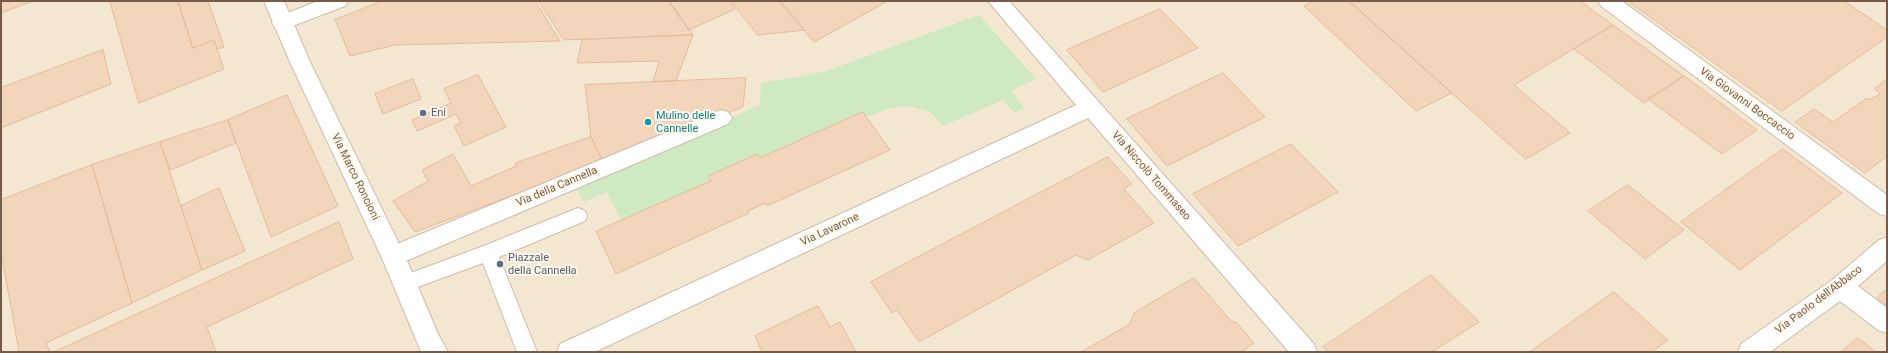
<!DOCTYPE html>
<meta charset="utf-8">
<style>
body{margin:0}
#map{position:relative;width:1888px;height:353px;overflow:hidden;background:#fdf5e4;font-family:Roboto,sans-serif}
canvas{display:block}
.frame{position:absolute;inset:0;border:2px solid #755c49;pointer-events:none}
</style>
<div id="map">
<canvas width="1888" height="353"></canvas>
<div class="frame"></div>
</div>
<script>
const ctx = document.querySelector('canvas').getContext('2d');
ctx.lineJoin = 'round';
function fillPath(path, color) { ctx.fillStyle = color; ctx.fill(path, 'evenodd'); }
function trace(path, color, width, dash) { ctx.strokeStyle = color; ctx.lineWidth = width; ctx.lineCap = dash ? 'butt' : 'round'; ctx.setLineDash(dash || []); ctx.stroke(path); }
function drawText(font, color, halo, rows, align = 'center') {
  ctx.font = font + ' Roboto,sans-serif'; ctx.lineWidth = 4; ctx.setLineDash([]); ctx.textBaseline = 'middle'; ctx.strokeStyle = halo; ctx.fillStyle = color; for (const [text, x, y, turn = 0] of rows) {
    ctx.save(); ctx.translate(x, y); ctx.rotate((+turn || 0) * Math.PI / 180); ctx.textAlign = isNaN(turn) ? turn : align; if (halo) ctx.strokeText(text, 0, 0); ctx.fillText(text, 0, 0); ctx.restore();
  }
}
fillPath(new Path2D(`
 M1,1H1887V352H1Z`), '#f4e7d2');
fillPath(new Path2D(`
 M979,15L1036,79L1011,91L1024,108L1015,113L1003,100L943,126L930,112L908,106L889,108L867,117L863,112L759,158L757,154L709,176L711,181L621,220L607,192L584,202L575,186L760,105L761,83L823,72Z`), '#cfeac2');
const building = new Path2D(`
 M1,1H33L1,13Z
 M110,1H178L193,48L214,40L224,69L139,103Z
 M178,1H208L224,47L217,49L214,40L193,48Z
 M382,1H535L560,41L395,45L350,56L335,20Z
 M539,1H669L693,35L564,40Z
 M669,1H729L735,9L689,30Z
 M731,1H780L805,30L758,35Z
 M779,1H888L814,42Z
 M1313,1H1349L1452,93L1416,111L1304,6Z
 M1349,1H1580L1613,25L1514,85L1570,133L1526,159Z
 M1628,1H1844L1887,30V37L1782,111Z
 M1160,9L1198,48L1103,92L1067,50Z
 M1613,25L1684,76L1644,103L1574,49Z
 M693,35L676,81L653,82L659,61L577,63L582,40Z
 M103,50L111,84L1,128V88Z
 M1223,73L1265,117L1167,166L1127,119Z
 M478,75L506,127L464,146L454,126L461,123L456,114L417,131L412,120L451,103L444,89Z
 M1684,76L1757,130L1722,154L1648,99Z
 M746,78L743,107L604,164L591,137L585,85Z
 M413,79L421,99L383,114L375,94Z
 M1887,79V156L1865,173L1795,122L1814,109L1833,122L1867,98L1869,100L1880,94L1875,89Z
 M287,95L338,206L271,237L228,120Z
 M863,112L890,150L767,206L765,203L748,211L749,213L616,274L596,231L711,181L708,176L757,154L759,158Z
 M228,120L236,143L170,170L160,142Z
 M591,137L604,164L532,193L530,189L415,232L393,201L428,181L422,170L453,154L471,186L516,166V163Z
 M160,142L202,270L132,303L92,165Z
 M1291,144L1338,192L1238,246L1193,194Z
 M1783,149L1842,193L1740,270L1681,222Z
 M1108,157L1132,184L1124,189L1154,223L1088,260L1076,255L919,342L897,310L892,313L871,282Z
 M92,165L132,303L46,343L50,352H19L1,252V200Z
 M1628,185L1684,230L1645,259L1588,211Z
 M219,188L245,251L202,270L181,206Z
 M339,222L353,259L207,327L216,352H54Z
 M1431,275L1479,322L1432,352H1328L1323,347Z
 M1194,278L1231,321L1236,322L1254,343L1241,352H1081L1130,324L1134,313Z
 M1887,289V306L1877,298Z
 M1614,292L1668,340L1652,352H1530Z
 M818,306L830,327L840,322L856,352H762L755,336Z
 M1858,338L1876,352H1841Z`);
fillPath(building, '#f2d5bb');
trace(building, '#e5bd9b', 1);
const lane = new Path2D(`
 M578,208L585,211L587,216L585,221L499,257L537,352H517L483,263L404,292L397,290L394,284L397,278L481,247Z`);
const street = new Path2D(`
 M318,1H348L345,6L282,30L275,28L272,23L275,18Z
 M988,1H1009L1314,344L1317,352H1289L1088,118L595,352H557L560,344L1076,105Z
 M1598,1H1622L1887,195V216L1879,214L1601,6Z
 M721,110L728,112L732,118L728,124L401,263L393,266L385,263L381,256L385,249Z
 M1887,237V261L1858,286L1887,308V333L1878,330L1840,301L1770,352H1738L1741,344L1832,280L1879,240Z`);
const secondary = new Path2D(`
 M264,1H284L310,62L405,256L438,334L448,352H422L420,349L381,256L290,62Z`);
trace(lane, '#cebdaa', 2);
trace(street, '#cebdaa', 2);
trace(secondary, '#d1bea7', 2);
fillPath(lane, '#fff');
fillPath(street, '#fff');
fillPath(secondary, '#fff');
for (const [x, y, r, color] of [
 [423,113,4,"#5c6f8a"],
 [648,122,4,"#0f9aa8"],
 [500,264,4,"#5c6f8a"]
]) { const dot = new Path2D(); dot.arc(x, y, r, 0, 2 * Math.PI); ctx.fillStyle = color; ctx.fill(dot); trace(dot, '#fff8ea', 1.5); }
drawText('11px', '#755c49', '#fff8ea', [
 ["Via Giovanni Boccaccio",1747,104,36],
 ["Via Niccolò Tommaseo",1151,176,49],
 ["Via Marco Roncioni",355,177,64],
 ["Via della Cannella",557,187,-23],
 ["Via Lavarone",830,230,-25],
 ["Via Paolo dell'Abbaco",1819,300,-37]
]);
drawText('11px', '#4e5e75', '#fff8ea', [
 ["Eni",431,113],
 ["Piazzale",508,258],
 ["della Cannella",508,271]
], 'left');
drawText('11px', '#0d838f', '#fff8ea', [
 ["Mulino delle",656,116],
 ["Cannelle",656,129]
], 'left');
</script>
